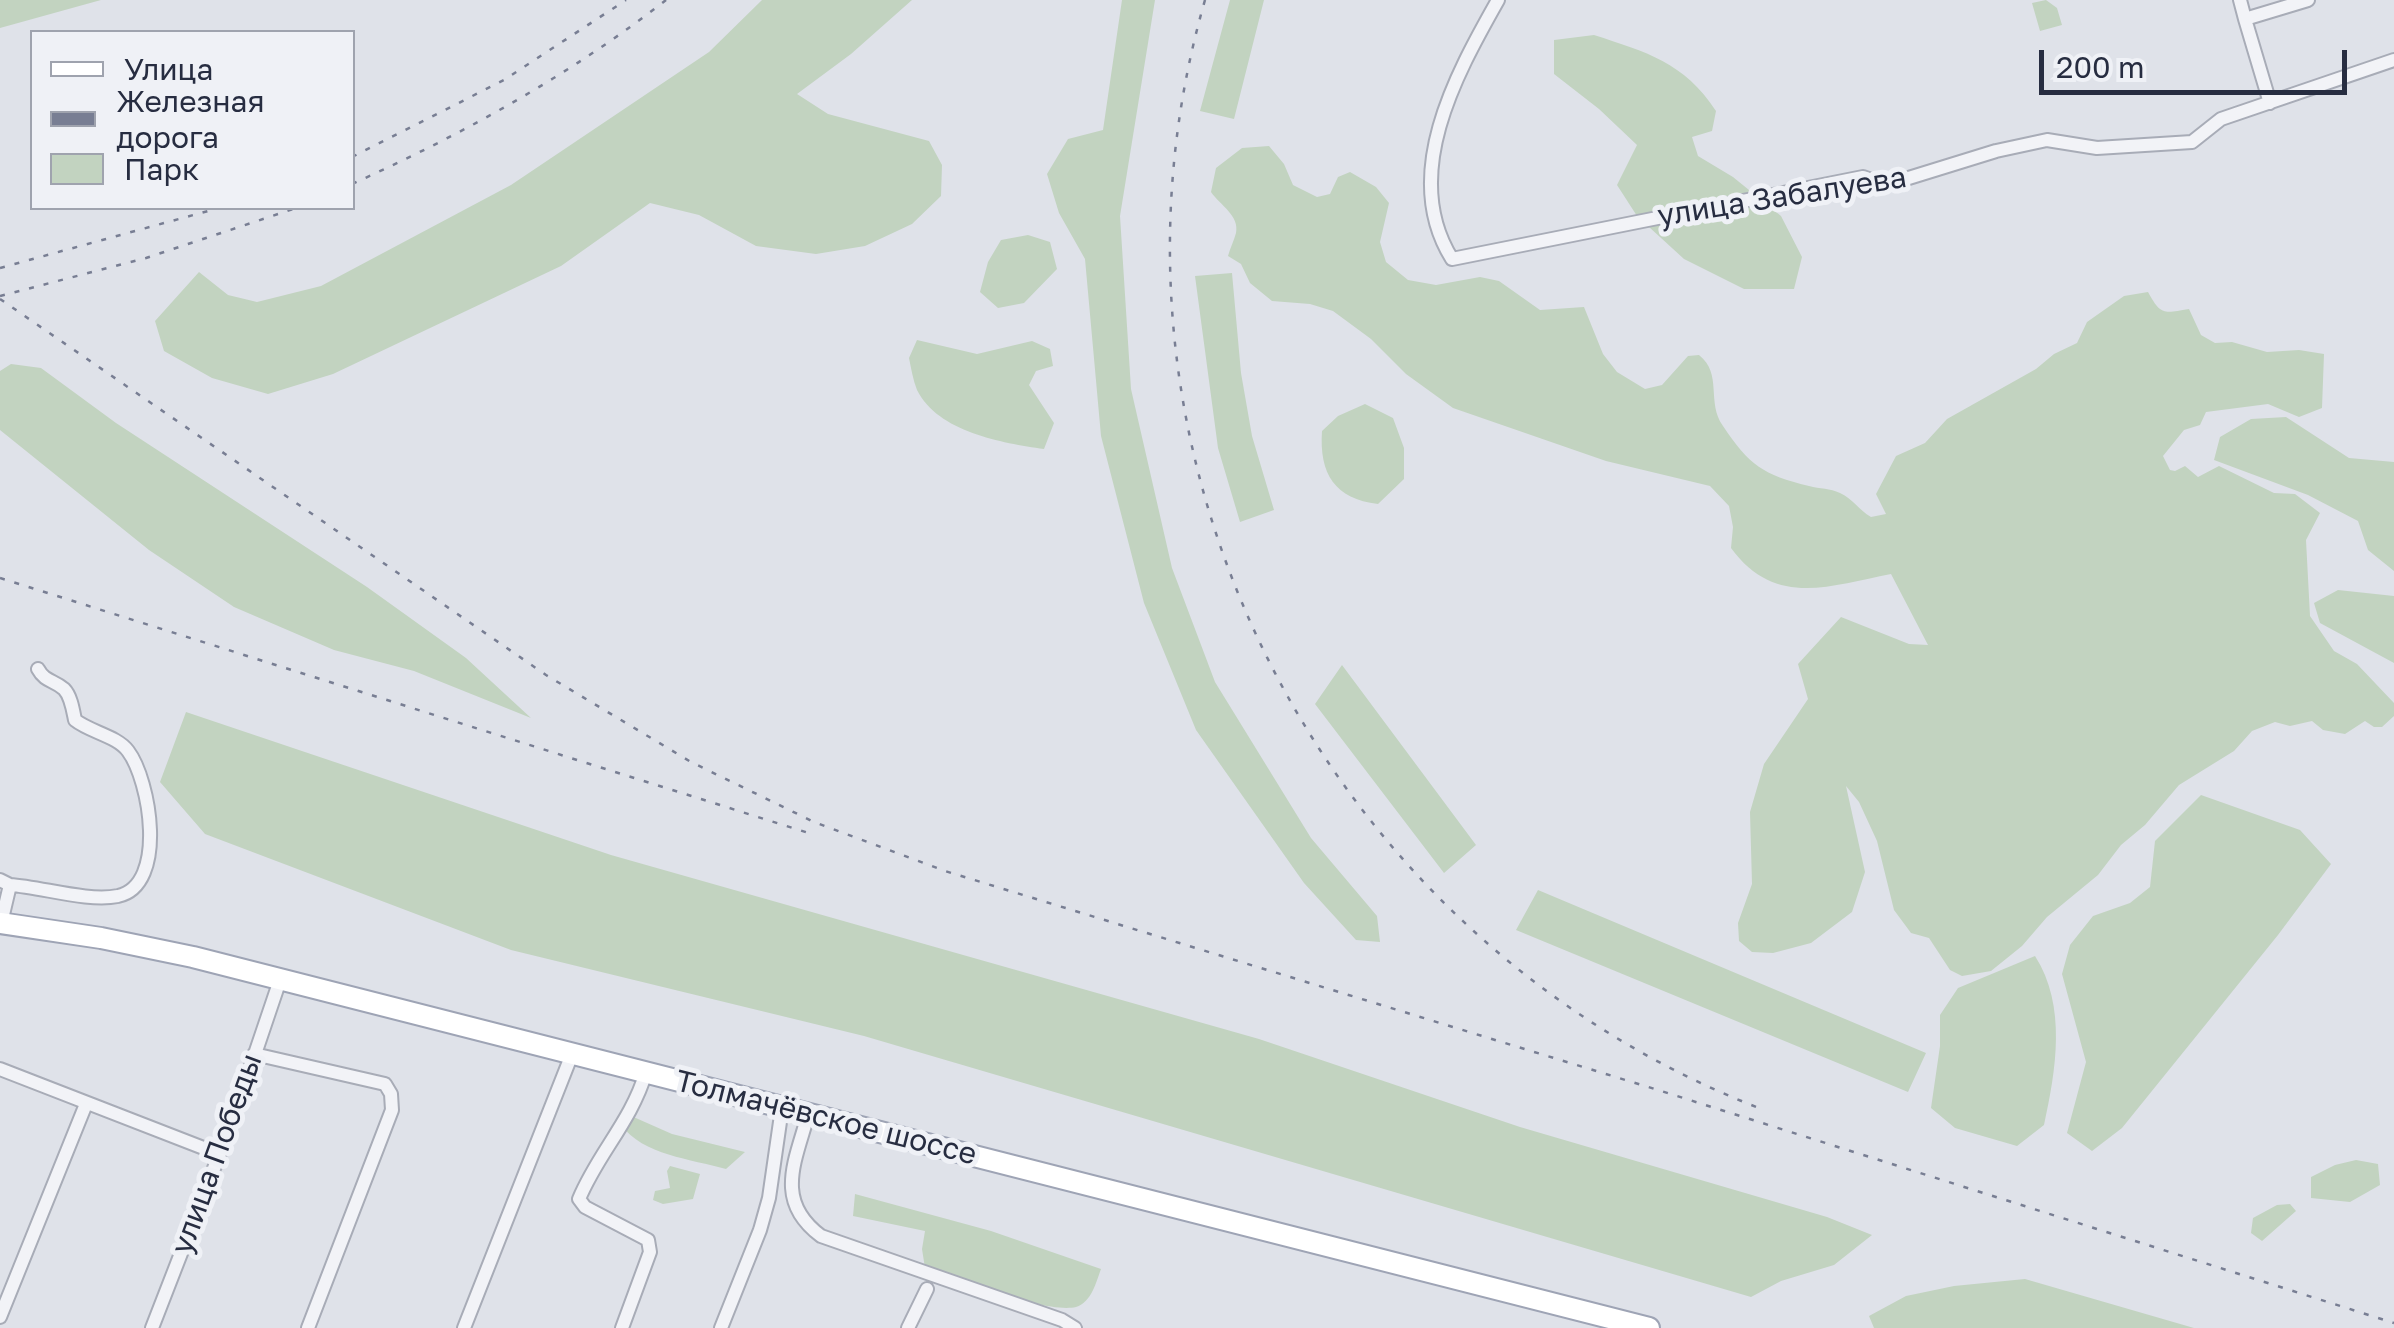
<!DOCTYPE html>
<meta charset="utf-8">
<style>
body{margin:0}
#map{position:relative;width:2394px;height:1328px;overflow:hidden;background:#dfe2e9;font-family:"Golos Text",sans-serif}
canvas{display:block}
.legend{position:absolute;left:30px;top:30px;width:325px;height:180px;box-sizing:border-box;background:#eff1f6;border:2px solid #9fa3ae;margin:0;padding:12px 18px;list-style:none;font-size:30px;color:#272d41}
.legend li{display:flex;align-items:center;gap:20px;height:50px}
.legend b{width:50px;border:2px solid #9fa3ae}
.scale{position:absolute;left:2039px;top:50px;width:308px;height:45px;box-sizing:border-box;border:5px solid #272d41;border-top:0;padding-left:12px;font-size:30px;line-height:35px;white-space:nowrap;color:#272d41;-webkit-text-stroke:8px #eff1f6;paint-order:stroke}
</style>
<div id="map">
<canvas width="2394" height="1328"></canvas>
<ul class="legend">
<li><b style="height:12px;background:#fff"></b>Улица</li>
<li><b style="height:12px;background:#787e93"></b>Железная дорога</li>
<li><b style="height:28px;background:#c2d3c0"></b>Парк</li>
</ul>
<div class="scale">200 m</div>
</div>
<script>
const ctx = document.querySelector('canvas').getContext('2d');
ctx.lineJoin = 'round';
function fillPath(path, color) { ctx.fillStyle = color; ctx.fill(path, 'evenodd'); }
function trace(path, color, width, dash) { ctx.strokeStyle = color; ctx.lineWidth = width; ctx.lineCap = dash ? 'butt' : 'round'; ctx.setLineDash(dash || []); ctx.stroke(path); }
function drawText(font, color, halo, rows, align = 'center') {
  ctx.font = font + ' "Golos Text",sans-serif'; ctx.lineWidth = 10; ctx.setLineDash([]); ctx.textBaseline = 'middle'; ctx.strokeStyle = halo; ctx.fillStyle = color; for (const [text, x, y, turn = 0] of rows) {
    ctx.save(); ctx.translate(x, y); ctx.rotate((+turn || 0) * Math.PI / 180); ctx.textAlign = isNaN(turn) ? turn : align; if (halo) ctx.strokeText(text, 0, 0); ctx.fillText(text, 0, 0); ctx.restore();
  }
}
fillPath(new Path2D(`
 M0,0H101L0,28Z
 M762,0H912L851,54L797,94L828,114L929,141L942,165L941,196L912,224L865,246L816,254L756,246L699,215L650,203L561,266L333,374L268,394L212,378L164,351L155,321L199,272L228,295L257,302L321,286L511,185L709,52Z
 M1122,0H1155L1120,216L1131,389L1172,568L1215,682L1311,838L1377,916L1380,942L1356,940L1304,883L1196,730L1144,603L1101,436L1085,259L1059,213L1047,174L1068,139L1103,130Z
 M1230,0H1264L1234,119L1200,111Z
 M2046,0L2057,8L2062,25L2040,31L2032,3Z
 M1594,35C1646,52 1684,62 1716,111L1712,131L1692,137L1698,156L1733,177L1781,216L1802,257L1794,289H1744L1684,259L1637,216L1617,185L1637,145L1599,109L1554,74V40Z
 M1269,146L1284,164L1293,185L1317,197L1330,194L1338,177L1350,172L1376,187L1389,203L1380,242L1386,262L1408,280L1436,285L1480,277L1499,281L1540,310L1584,307L1603,354L1617,372L1645,389L1662,385L1688,356L1699,355C1723,374 1706,402 1723,426C1749,465 1763,475 1809,486C1820,489 1830,488 1840,493C1852,498 1859,510 1871,517L1886,514L1876,494L1896,456L1925,443L1947,419L2036,369L2054,354L2077,343L2087,322L2124,296L2148,292C2161,316 2164,313 2189,309L2201,335L2215,343L2232,342L2267,352L2299,350L2324,354L2322,408L2299,417L2268,404L2206,412L2200,425L2184,430L2163,456L2170,470L2175,471L2185,466L2198,477L2219,466L2274,493L2295,494L2320,513L2306,540L2310,616L2334,651L2357,664L2394,703V716L2382,727H2374L2365,721L2345,734L2323,730L2312,721L2290,726L2275,722L2252,731L2234,751L2179,785L2145,825L2121,845L2098,875L2047,917L2022,946L1991,971L1962,976L1950,970L1929,938L1911,933L1894,910L1877,841L1859,802L1846,786L1865,872L1852,912L1811,943L1773,953L1752,952L1739,941L1738,923L1752,884L1750,812L1764,764L1808,699L1798,664L1841,617L1909,644L1928,645L1891,574C1829,586 1775,608 1731,548L1733,527L1729,506L1710,486L1606,461L1453,408L1406,374L1371,339L1333,311L1310,304L1272,301L1250,283L1241,264L1228,256C1230,248 1234,241 1236,233C1240,216 1220,205 1211,192L1216,168L1242,148Z
 M1028,235L1050,242L1057,269L1024,303L998,308L980,292L988,262L1001,240Z
 M1232,273L1241,373L1252,436L1274,510L1240,522L1218,448L1195,276Z
 M917,340L977,354L1032,341L1050,349L1053,366L1036,371L1029,385L1054,423L1044,449C1002,443 938,432 917,390C913,380 911,368 909,358Z
 M11,364L41,368L116,423L367,587L466,658L531,718L414,671L334,650L234,607L149,550L0,430V371Z
 M1365,404L1393,418L1404,448V479L1378,504C1335,499 1319,474 1322,431L1338,416Z
 M2286,417L2349,458L2394,462V571L2368,550L2358,521L2308,495L2214,460L2220,437L2251,419Z
 M2338,590L2394,596V663L2320,623L2314,603Z
 M1342,665L1476,845L1444,873L1315,704Z
 M186,712L611,855L1259,1039L1520,1127L1827,1217L1872,1235L1834,1265L1781,1281L1751,1297L864,1036L511,950L205,834L160,782Z
 M2201,795L2300,830L2331,864L2278,935L2122,1128L2092,1151L2067,1133L2086,1062L2062,974L2070,945L2093,916L2130,903L2150,887L2155,841Z
 M1538,890L1926,1053L1908,1092L1516,930Z
 M2035,956C2067,1006 2056,1070 2044,1125L2017,1146L1955,1128L1931,1108L1940,1046V1015L1958,988Z
 M629,1115L672,1134L745,1152L726,1169C691,1159 643,1155 621,1125Z
 M2356,1160L2378,1164L2380,1185L2350,1202L2311,1198V1177L2335,1165Z
 M670,1166L700,1174L693,1199L663,1204L653,1200L655,1191L670,1188L667,1171Z
 M855,1194L991,1231L1101,1269C1096,1282 1092,1302 1076,1307C1046,1314 957,1279 925,1268L922,1249L925,1231L853,1216Z
 M2290,1204L2296,1211L2262,1241L2251,1233L2253,1218L2277,1205Z
 M2025,1279L2194,1328H1874L1869,1316L1906,1296L1954,1286Z`), '#c2d3c0');
const street = new Path2D(`
 M1498,0C1455,76 1400,176 1452,259L1863,177L1886,185L1996,151L2047,140L2097,148L2192,142L2221,119L2394,60
 M2240,0L2245,19L2308,0
 M2245,19L2270,103
 M0,880L10,885L1,923
 M10,885C42,887 87,902 118,896C168,885 150,780 128,751C117,736 90,732 75,720C73,710 71,696 64,689C54,680 45,682 38,669
 M254,1054L385,1084L391,1094L392,1110L308,1328
 M0,1069L219,1154
 M808,1115C795,1162 774,1201 821,1236L1062,1320L1075,1328
 M0,1317L86,1104
 M152,1328L232,1122L280,980
 M464,1328L572,1054
 M622,1328L650,1252L648,1240L585,1207L579,1199C598,1153 631,1122 646,1072
 M721,1328L760,1230L769,1198L782,1108
 M908,1328L927,1289`);
const primary = new Path2D(`
 M0,923L101,938L193,957L1649,1328`);
trace(street, '#a8acb7', 16);
trace(primary, '#9ea4b5', 24);
trace(street, '#f2f3f7', 12);
trace(primary, '#fff', 20);
trace(new Path2D(`
 M1205,0C1074,454 1321,938 1759,1108
 M352,157L504,80L626,0
 M352,184C463,134 570,75 666,0
 M0,268L219,208
 M0,296L146,258L296,208
 M0,299L546,675L691,762L814,822L945,871L1658,1090L2394,1323
 M0,578L815,835`), '#787e93', 2.5, [5, 10]);
drawText('30px', '#272d41', '#eff1f6', [
 ["улица Забалуева",1782,197,-9],
 ["Толмачёвское шоссе",826,1118,14],
 ["улица Победы",217,1154,-70]
]);
</script>
